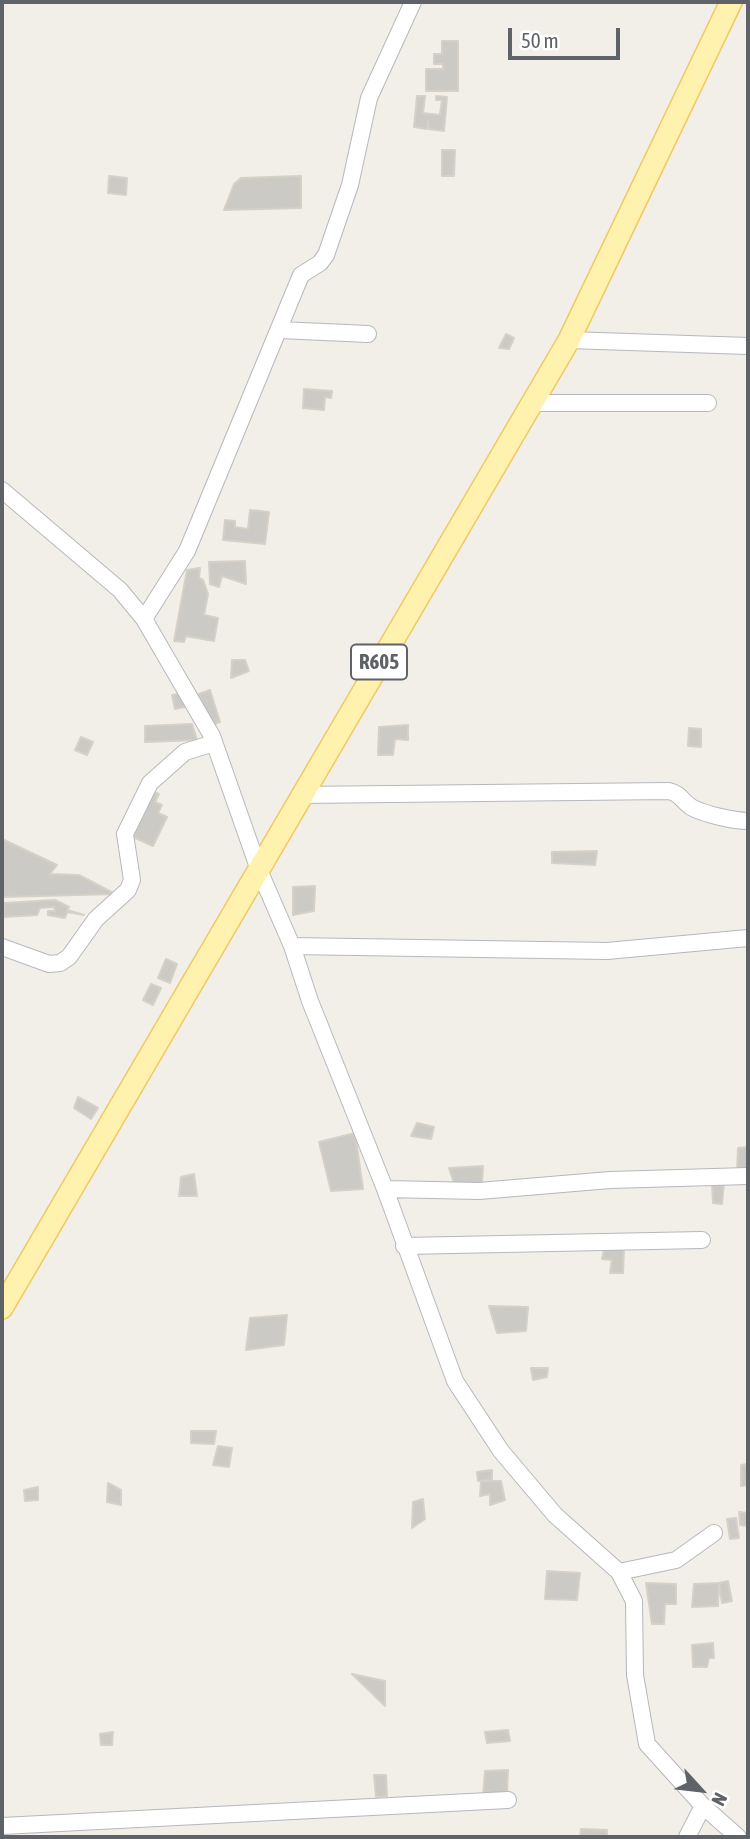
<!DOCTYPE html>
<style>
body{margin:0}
#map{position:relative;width:750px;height:1839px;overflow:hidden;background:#f1efe8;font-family:"Asap Condensed",sans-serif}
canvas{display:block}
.frame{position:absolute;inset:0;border:4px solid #5f6368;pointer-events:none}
.north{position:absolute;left:666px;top:1755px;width:70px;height:70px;-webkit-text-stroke:5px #fff;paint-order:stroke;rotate:117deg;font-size:19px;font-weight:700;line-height:28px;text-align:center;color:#5f6368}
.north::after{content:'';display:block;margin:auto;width:24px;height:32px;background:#5f6368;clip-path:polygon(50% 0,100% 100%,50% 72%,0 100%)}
.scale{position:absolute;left:508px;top:28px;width:112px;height:32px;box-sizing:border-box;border:4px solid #5f6368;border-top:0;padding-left:9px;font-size:21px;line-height:24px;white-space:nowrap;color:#5f6368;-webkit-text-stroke:5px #fff;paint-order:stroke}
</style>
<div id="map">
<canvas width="750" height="1839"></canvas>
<div class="frame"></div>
<div class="north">N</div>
<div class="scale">50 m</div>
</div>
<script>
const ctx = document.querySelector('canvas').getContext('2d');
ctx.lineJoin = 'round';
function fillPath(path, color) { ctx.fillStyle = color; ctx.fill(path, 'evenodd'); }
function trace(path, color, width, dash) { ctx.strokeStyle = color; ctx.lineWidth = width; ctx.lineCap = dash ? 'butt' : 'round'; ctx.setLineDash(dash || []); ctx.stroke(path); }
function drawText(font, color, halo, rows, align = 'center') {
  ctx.font = font + ' "Asap Condensed",sans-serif'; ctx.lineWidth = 6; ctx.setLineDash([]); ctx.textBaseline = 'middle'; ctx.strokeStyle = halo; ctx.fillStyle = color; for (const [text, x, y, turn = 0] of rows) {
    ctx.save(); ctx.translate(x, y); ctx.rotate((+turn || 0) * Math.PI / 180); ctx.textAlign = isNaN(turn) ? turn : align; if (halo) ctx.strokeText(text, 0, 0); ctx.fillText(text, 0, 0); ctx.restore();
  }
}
const building = new Path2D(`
 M442,41H458V91H426V69H443V64H434V54H442Z
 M417,96H425L423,113L440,115L442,100H436V96L447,97L444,131L429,129L428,120L427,129L414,127Z
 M442,150H455L454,176H442Z
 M109,176L127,178L126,195L108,193Z
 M301,176V208L224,210L234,184L241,178Z
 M506,334L514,338L509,349L499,348Z
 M304,389L332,391L331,398L325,397L324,410L303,408Z
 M250,510L269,512L265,544L223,540L225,520L235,521V527L248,529Z
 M245,561L246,584L222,576L219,587L210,584L209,562Z
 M200,568L199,578L203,580L208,594L204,615L218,618L214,641L186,636L184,642L174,641L187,570Z
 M232,660H245L249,671L231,678Z
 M210,690L220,722L209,726L199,694Z
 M183,693L185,707L175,709L172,695Z
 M192,724L197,740L145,742V726Z
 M408,725V740L395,739L393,755H378L379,727Z
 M689,728L701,729V747L688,746Z
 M81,737L93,742L87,755L75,750Z
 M154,792L159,794L155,802L162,805L158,813L167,817L153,846L133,837Z
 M2,839L57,865L50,874L79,875L115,894L2,897Z
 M597,851L595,865L552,863V852Z
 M315,886L314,911L293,915V887Z
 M55,900L69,907L67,910L84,915L67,912L65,918L48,915V911H55L54,907L40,908L37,915L4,917V903Z
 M166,959L177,964L170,983L158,978Z
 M151,984L161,988L153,1005L143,1000Z
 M78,1097L98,1108L91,1119L74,1108Z
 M417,1123L434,1127L431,1139L411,1136Z
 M355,1133L363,1189L331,1191L319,1142Z
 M748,1147V1172L737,1171L738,1148Z
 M483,1166L482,1184L454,1183L449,1168Z
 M194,1174L197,1196H179L181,1177Z
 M724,1182L722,1204L713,1203L712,1183Z
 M605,1246L624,1248L623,1273H610L612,1260L602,1259Z
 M489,1306L528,1307L526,1331L497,1333Z
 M287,1315L284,1345L246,1350L250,1318Z
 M531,1368H548L547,1377L533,1380Z
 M191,1431H216L214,1444L191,1443Z
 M218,1446L232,1448L229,1467L213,1465Z
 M748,1464V1485L741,1486V1465Z
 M492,1470V1480L478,1481L477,1472Z
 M481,1481H501L505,1500L490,1505V1494L480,1496Z
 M108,1483L121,1490V1505L107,1502Z
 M38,1487V1500L25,1501L24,1490Z
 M423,1499L425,1519L412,1528L413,1502Z
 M739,1512L748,1513V1526L740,1525Z
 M736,1518L739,1538L730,1539L727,1519Z
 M547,1571L580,1573L577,1600L545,1599Z
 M728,1581L732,1601L722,1603L719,1583Z
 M646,1583L676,1584V1604H665L664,1624H652Z
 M719,1583L718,1606L692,1607L694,1584Z
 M713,1643L714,1658H709L707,1667H693L692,1645Z
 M352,1674L385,1681V1706Z
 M508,1730L510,1741L487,1743L485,1732Z
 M113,1732L112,1745H101L100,1734Z
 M508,1770L507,1795L483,1796L485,1771Z
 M374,1775H386L387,1796L376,1797Z
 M581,1829L607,1830V1837H580Z`);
fillPath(building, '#cccac5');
trace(building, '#d6d1c6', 2);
const minor = new Path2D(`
 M280,330L368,334
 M569,340L748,346
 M533,403H708
 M2,490L120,590L144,619L212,736L259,870L292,946L310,1001L385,1189L455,1381L501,1451L555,1515L619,1572L634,1601L635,1675L647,1744L703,1806L738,1837
 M144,619L187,551L301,275L320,263L326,255L350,185L369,98L413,2
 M300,795L669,791C681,794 681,800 691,807C703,814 734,821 748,821
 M292,946L607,951L748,938
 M2,947L49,964L60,963L69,957L96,919L128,890L132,880L125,834L150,783L185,752L214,743
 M385,1189L479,1191L610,1180L748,1176
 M404,1246L702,1240
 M619,1572L676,1560L714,1533
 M2,1826L508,1800
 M687,1837L703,1806`);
const major = new Path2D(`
 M2,1308L569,340L731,2`);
trace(minor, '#b5b8bc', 18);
trace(major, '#f2c960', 24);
trace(minor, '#fff', 16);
trace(major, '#fff2af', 21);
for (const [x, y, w] of [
 [379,662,56]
]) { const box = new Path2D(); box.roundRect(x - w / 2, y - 17.5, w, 35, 5); ctx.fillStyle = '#fff'; ctx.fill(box); trace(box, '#5f6368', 2); }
drawText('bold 21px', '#5f6368', null, [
 ["R605",379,662]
]);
</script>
